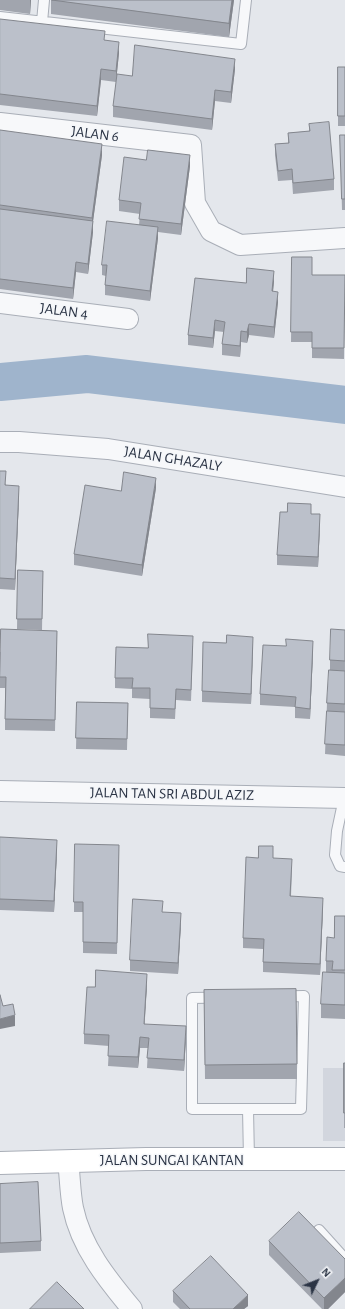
<!DOCTYPE html>
<style>
body{margin:0}
#map{position:relative;width:345px;height:1309px;overflow:hidden;background:#e4e7ec;font-family:"Alegreya Sans",sans-serif}
canvas{display:block}
.north{position:absolute;left:297px;top:1261px;width:40px;height:40px;-webkit-text-stroke:3px #f4f6f9;paint-order:stroke;rotate:47deg;font-size:11px;font-weight:700;line-height:16px;text-align:center;color:#2b3445}
.north::after{content:'';display:block;margin:auto;width:14px;height:18px;background:#2b3445;clip-path:polygon(50% 0,100% 100%,50% 72%,0 100%)}
</style>
<div id="map">
<canvas width="345" height="1309"></canvas>
<div class="north">N</div>
</div>
<script>
const ctx = document.querySelector('canvas').getContext('2d');
ctx.lineJoin = 'round';
function fillPath(path, color) { ctx.fillStyle = color; ctx.fill(path, 'evenodd'); }
function trace(path, color, width, dash) { ctx.strokeStyle = color; ctx.lineWidth = width; ctx.lineCap = dash ? 'butt' : 'round'; ctx.setLineDash(dash || []); ctx.stroke(path); }
function drawText(font, color, halo, rows, align = 'center') {
  ctx.font = font + ' "Alegreya Sans",sans-serif'; ctx.lineWidth = 3; ctx.setLineDash([]); ctx.textBaseline = 'middle'; ctx.strokeStyle = halo; ctx.fillStyle = color; for (const [text, x, y, turn = 0] of rows) {
    ctx.save(); ctx.translate(x, y); ctx.rotate((+turn || 0) * Math.PI / 180); ctx.textAlign = isNaN(turn) ? turn : align; if (halo) ctx.strokeText(text, 0, 0); ctx.fillText(text, 0, 0); ctx.restore();
  }
}
fillPath(new Path2D(`
 M323,1068H345V1141H323Z`), '#d2d6de');
trace(new Path2D(`
 M0,382L87,374L345,405`), '#9fb4cc', 38);
const service = new Path2D(`
 M0,17L241,44L246,0
 M42,22L44,0
 M344,798L337,831L335,855L340,866L345,867
 M304,996L301,1109H192V998Z
 M248,1109L249,1159
 M319,1230L345,1259`);
const minor = new Path2D(`
 M0,123L191,145L195,203L211,231L240,245L345,238
 M0,303L128,319
 M0,442H19L108,449L345,487
 M0,791L345,798
 M68,1161C70,1176 70,1193 73,1208C81,1247 107,1279 132,1309`);
const secondary = new Path2D(`
 M0,1163L146,1159H345`);
trace(service, '#a9aeb7', 12);
trace(minor, '#a9aeb7', 22);
trace(secondary, '#a9aeb7', 24);
trace(service, '#f7f8fa', 10);
trace(minor, '#f7f8fa', 20);
trace(secondary, '#fff', 22);
fillPath(new Path2D(`
 M0,0H31L30,14L0,10Z
 M51,0H234L229,37L51,14Z
 M0,19L105,40L119,53L116,82L101,80L97,116L0,105Z
 M338,67H345V126H338Z
 M235,69L231,103L215,101L212,130L113,117V106L132,76Z
 M309,124L334,179V190L293,194L292,180L278,181L275,155V144L288,143V133L309,131Z
 M0,130L102,155L93,221V232L88,274L76,272L73,299L0,289Z
 M340,135H345V210H342Z
 M190,166L181,235L158,232V238L150,301L105,295V285L106,276L102,275V265L139,225L140,214L119,211V200Z
 M292,257L312,275H345L344,359L312,358V342H291Z
 M274,281L273,291L278,302L274,338L249,335L247,343L241,342L240,357L222,355V344L224,332L215,331L213,348L188,345V335L246,283Z
 M0,471L6,485L19,497L15,590L0,589Z
 M156,488L142,576L74,565V554Z
 M311,514L320,525L318,567L277,565V555Z
 M18,570L43,571L42,630L17,629Z
 M345,630V756L325,754L327,703L330,670V660Z
 M57,631L55,731L5,730V688H0V652Z
 M193,646L191,701L176,700L175,719L150,718V699L132,698V689L115,688V678L148,648Z
 M253,647L251,704L202,702V691Z
 M313,652L310,719L295,718V707L260,705V694Z
 M77,702L128,703L127,750L76,749Z
 M0,837L57,851L54,912L0,910Z
 M119,845L117,954L83,953V912H74V902Z
 M273,858L292,870L291,896L323,908L320,975L263,972V949L243,948V938Z
 M163,912L181,923L178,974L130,971V960Z
 M345,916V1019L321,1018V1004L326,972V961L334,938Z
 M147,985L144,1024L186,1037L184,1071L147,1068L148,1048H140L138,1068L108,1066L109,1046L84,1044V1034L95,987Z
 M296,989L297,1079H205L204,990Z
 M344,1063H345V1128H344Z
 M0,1184L41,1241V1251L0,1253Z
 M269,1241L345,1292L328,1309H322L269,1255Z
 M173,1291L248,1306L244,1309H180L173,1302Z`), '#a1a5ae');
fillPath(new Path2D(`
 M30,0H31L30,14Z
 M232,0H234L229,37V23Z
 M119,42V53L116,82V71Z
 M235,59V69L231,103V92Z
 M101,69V80L97,116V106Z
 M215,90V101L212,130V119Z
 M102,144V155L92,229V218Z
 M190,155V166L181,235V224Z
 M93,221V232L88,274V264Z
 M158,227V238L150,301V291Z
 M76,262V272L73,299V288Z
 M274,271V281L272,302V291Z
 M278,292V302L274,338V327Z
 M215,320V331L213,348V338Z
 M249,324V335L247,343V332Z
 M241,331V342L240,357V346Z
 M156,478V488L142,576V565Z
 M19,486V497L15,590V579Z
 M320,514V525L318,567V557Z
 M253,637V647L251,704V694Z
 M313,641V652L310,719V709Z
 M57,840V851L54,912V901Z
 M323,898V908L320,975V964Z
 M181,913V923L178,974V963Z
 M147,974V985L144,1034V1024Z
 M15,1015V1026L0,1029V1019Z
 M186,1026V1037L184,1071V1060Z
 M140,1037V1048L138,1068V1057Z
 M345,1278V1292L328,1309H324V1298Z
 M248,1295V1306L244,1309H233Z`), '#83868d');
const building = new Path2D(`
 M52,0H232L229,23Z
 M0,19L105,31L104,40L119,42L116,71L101,69L97,106L0,94Z
 M135,45L235,59L231,92L215,90L212,119L113,106L117,74L132,76Z
 M338,67H345V116H338Z
 M329,122L334,179L293,183L292,169L278,171L275,144L289,143L288,133L310,131L309,124Z
 M0,130L102,144L92,218L0,205Z
 M340,135H345V199H342Z
 M148,150L190,155L181,224L139,219L141,203L119,200L124,157L146,160Z
 M0,209L93,221L88,264L76,262L73,288L0,279Z
 M107,221L158,227L150,291L105,285L107,265H102Z
 M292,257H312V275H345L344,348H312V332H291Z
 M247,268L274,271L272,291L278,292L274,327L249,324L247,332L241,331L240,346L222,344L225,322L215,320L213,338L188,335L195,278L246,283Z
 M0,471H6L5,485L19,486L15,579L0,578Z
 M124,472L156,478L142,565L74,554L85,485L121,491Z
 M288,503L311,504V514H320L318,557L277,555L280,512H287Z
 M18,570L43,571L42,619H17Z
 M1,629L57,631L55,720L5,719L6,677H0Z
 M331,629L345,630V661L330,660Z
 M148,634L193,636L191,690L176,689L175,709L150,708V688H132L133,678H115L116,647L148,648Z
 M227,635L253,637L251,694L202,691L203,642L226,643Z
 M286,639L313,641L310,709L295,707L296,697L260,694L263,645L286,646Z
 M329,670L345,671V704L327,703Z
 M77,702L128,703L127,739L76,738Z
 M327,711L345,712V745L325,744Z
 M0,837L57,840L54,901L0,899Z
 M75,844L119,845L117,943L83,942V902H74Z
 M259,846H273V858L292,859L290,896L323,898L320,964L263,962L264,939L243,938L246,857L258,858Z
 M133,899L163,901L162,912L181,913L178,963L130,960Z
 M335,916H345V970H332L333,961H326L327,937L334,938Z
 M96,970L147,974L144,1024L186,1026L184,1060L147,1058L149,1038L140,1037L138,1057L108,1056L109,1035L84,1034L87,987H95Z
 M323,972L345,973V1005L321,1004Z
 M296,989L297,1064L205,1065L204,990Z
 M0,995L3,1006L13,1004L15,1015L0,1019Z
 M344,1063H345V1113H344Z
 M38,1182L41,1241L0,1243V1184Z
 M299,1212L345,1259V1278L324,1298L269,1241Z
 M211,1256L248,1295L233,1309H190L173,1291Z
 M57,1282L84,1309H30Z`);
fillPath(building, '#bbc0ca');
trace(building, '#83868d', 1);
drawText('15px', '#2b3445', '#f4f6f9', [
 ["JALAN 6",95,134,7],
 ["JALAN 4",64,311,7],
 ["JALAN GHAZALY",173,459,9],
 ["JALAN TAN SRI ABDUL AZIZ",172,794,1],
 ["JALAN SUNGAI KANTAN",172,1160]
]);
</script>
